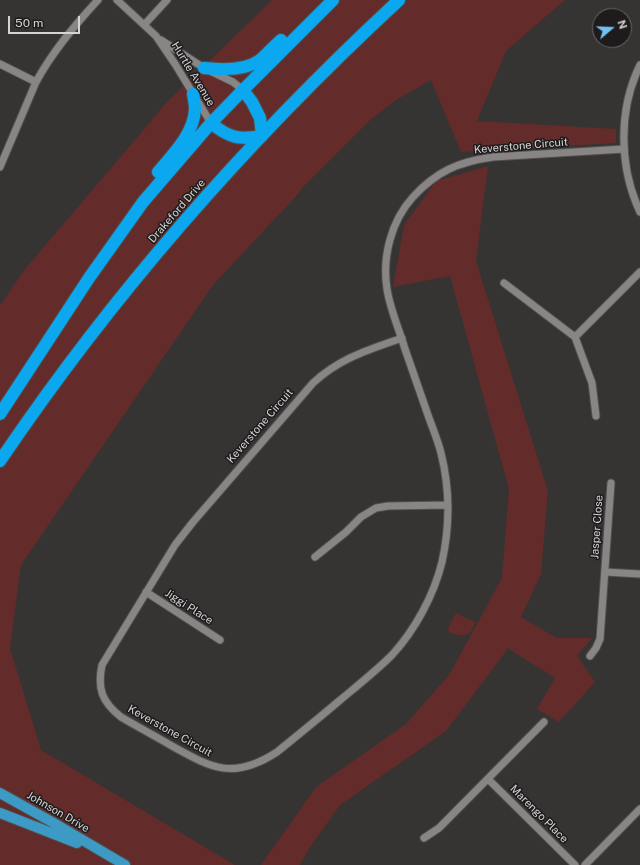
<!DOCTYPE html>
<style>
body{margin:0}
#map{position:relative;width:640px;height:865px;overflow:hidden;background:#363333;font-family:"Public Sans",sans-serif}
canvas{display:block}
.north{position:absolute;left:592px;top:8px;width:40px;height:40px;box-sizing:border-box;background:#1d1b1b;border:1px solid #676565;border-radius:50%;rotate:71deg;font-size:11px;font-weight:700;line-height:16px;text-align:center;color:#d5d3d3}
.north::after{content:'';display:block;margin:auto;width:14px;height:18px;background:#71c1f5;clip-path:polygon(50% 0,100% 100%,50% 72%,0 100%)}
.scale{position:absolute;left:8px;top:16px;width:72px;height:18px;box-sizing:border-box;border:2px solid #d5d3d3;border-top:0;padding-left:5px;font-size:12px;line-height:14px;white-space:nowrap;color:#d5d3d3;-webkit-text-stroke:3px #1d1b1b;paint-order:stroke}
</style>
<div id="map">
<canvas width="640" height="865"></canvas>
<div class="north">N</div>
<div class="scale">50 m</div>
</div>
<script>
const ctx = document.querySelector('canvas').getContext('2d');
ctx.lineJoin = 'round';
function fillPath(path, color) { ctx.fillStyle = color; ctx.fill(path, 'evenodd'); }
function trace(path, color, width, dash) { ctx.strokeStyle = color; ctx.lineWidth = width; ctx.lineCap = dash ? 'butt' : 'round'; ctx.setLineDash(dash || []); ctx.stroke(path); }
function drawText(font, color, halo, rows, align = 'center') {
  ctx.font = font + ' "Public Sans",sans-serif'; ctx.lineWidth = 3; ctx.setLineDash([]); ctx.textBaseline = 'middle'; ctx.strokeStyle = halo; ctx.fillStyle = color; for (const [text, x, y, turn = 0] of rows) {
    ctx.save(); ctx.translate(x, y); ctx.rotate((+turn || 0) * Math.PI / 180); ctx.textAlign = isNaN(turn) ? turn : align; if (halo) ctx.strokeText(text, 0, 0); ctx.fillText(text, 0, 0); ctx.restore();
  }
}
fillPath(new Path2D(`
 M272,0H565L506,51L477,121L616,129V143L461,152L431,80L396,100L370,120L299,191V193L213,285L21,565L10,648L41,750L235,865H0V305L26,268L168,101Z
 M488,166L476,261L548,491L541,574L521,617L556,638H592L577,656L595,682L559,722L537,709L555,678L507,648L504,654L446,731L340,805L310,847L300,865H261L316,787L406,724L449,675L502,578L509,489L450,276L393,287L404,225L436,181Z
 M456,613L475,622C472,630 471,635 462,635C457,635 454,635 449,632L448,629Z`), '#632c2a');
const minor = new Path2D(`
 M117,0L156,36L175,64L211,123
 M144,25L167,0
 M161,40L204,68L233,82L243,90
 M0,64L36,82
 M640,65C618,110 619,167 640,212
 M0,167L36,82C53,51 74,26 98,0
 M504,283L575,337L592,383L596,416
 M575,337L640,272
 M402,338C368,350 340,358 313,383L193,522L175,545L102,665C97,689 102,702 121,717C138,727 155,736 172,746C213,769 234,780 277,752C298,735 319,718 339,701C357,686 376,671 392,655C415,630 434,595 442,562C450,526 450,489 441,453C438,441 433,429 429,418C421,395 413,372 405,349C399,329 390,309 387,289C382,257 391,221 413,197C437,171 458,162 493,157L624,149
 M315,557L346,532L361,517L376,508L388,506L448,505
 M605,572L640,574
 M146,592L220,640
 M590,656L596,648L600,639L611,483
 M488,779L575,865
 M424,838L439,828L544,722
 M585,865L640,809`);
const major = new Path2D(`
 M0,793L52,822L125,865
 M0,813L77,843`);
const highway = new Path2D(`
 M204,68C222,70 245,71 260,60C267,54 274,46 281,40
 M243,90L252,102L260,118L262,136
 M211,123C229,138 239,140 262,136
 M158,172C173,154 194,134 195,109C195,104 194,99 193,94
 M0,414L89,278L143,202L211,123L243,90L333,0
 M0,461C114,292 250,138 399,0`);
trace(minor, '#514f4f', 9);
trace(major, '#514f4f', 12);
trace(highway, '#514f4f', 14);
trace(minor, '#888584', 7);
trace(major, '#3d9ac5', 10);
trace(highway, '#0ba8f0', 12);
drawText('11px', '#d5d3d3', '#1d1b1b', [
 ["Hurtle Avenue",193,74,59],
 ["Keverstone Circuit",521,146,-5],
 ["Drakeford Drive",177,211,-49],
 ["Keverstone Circuit",260,426,-49],
 ["Jasper Close",597,527,-86],
 ["Jiggi Place",189,607,33],
 ["Keverstone Circuit",170,731,29],
 ["Johnson Drive",58,812,30],
 ["Marengo Place",539,814,45]
]);
</script>
